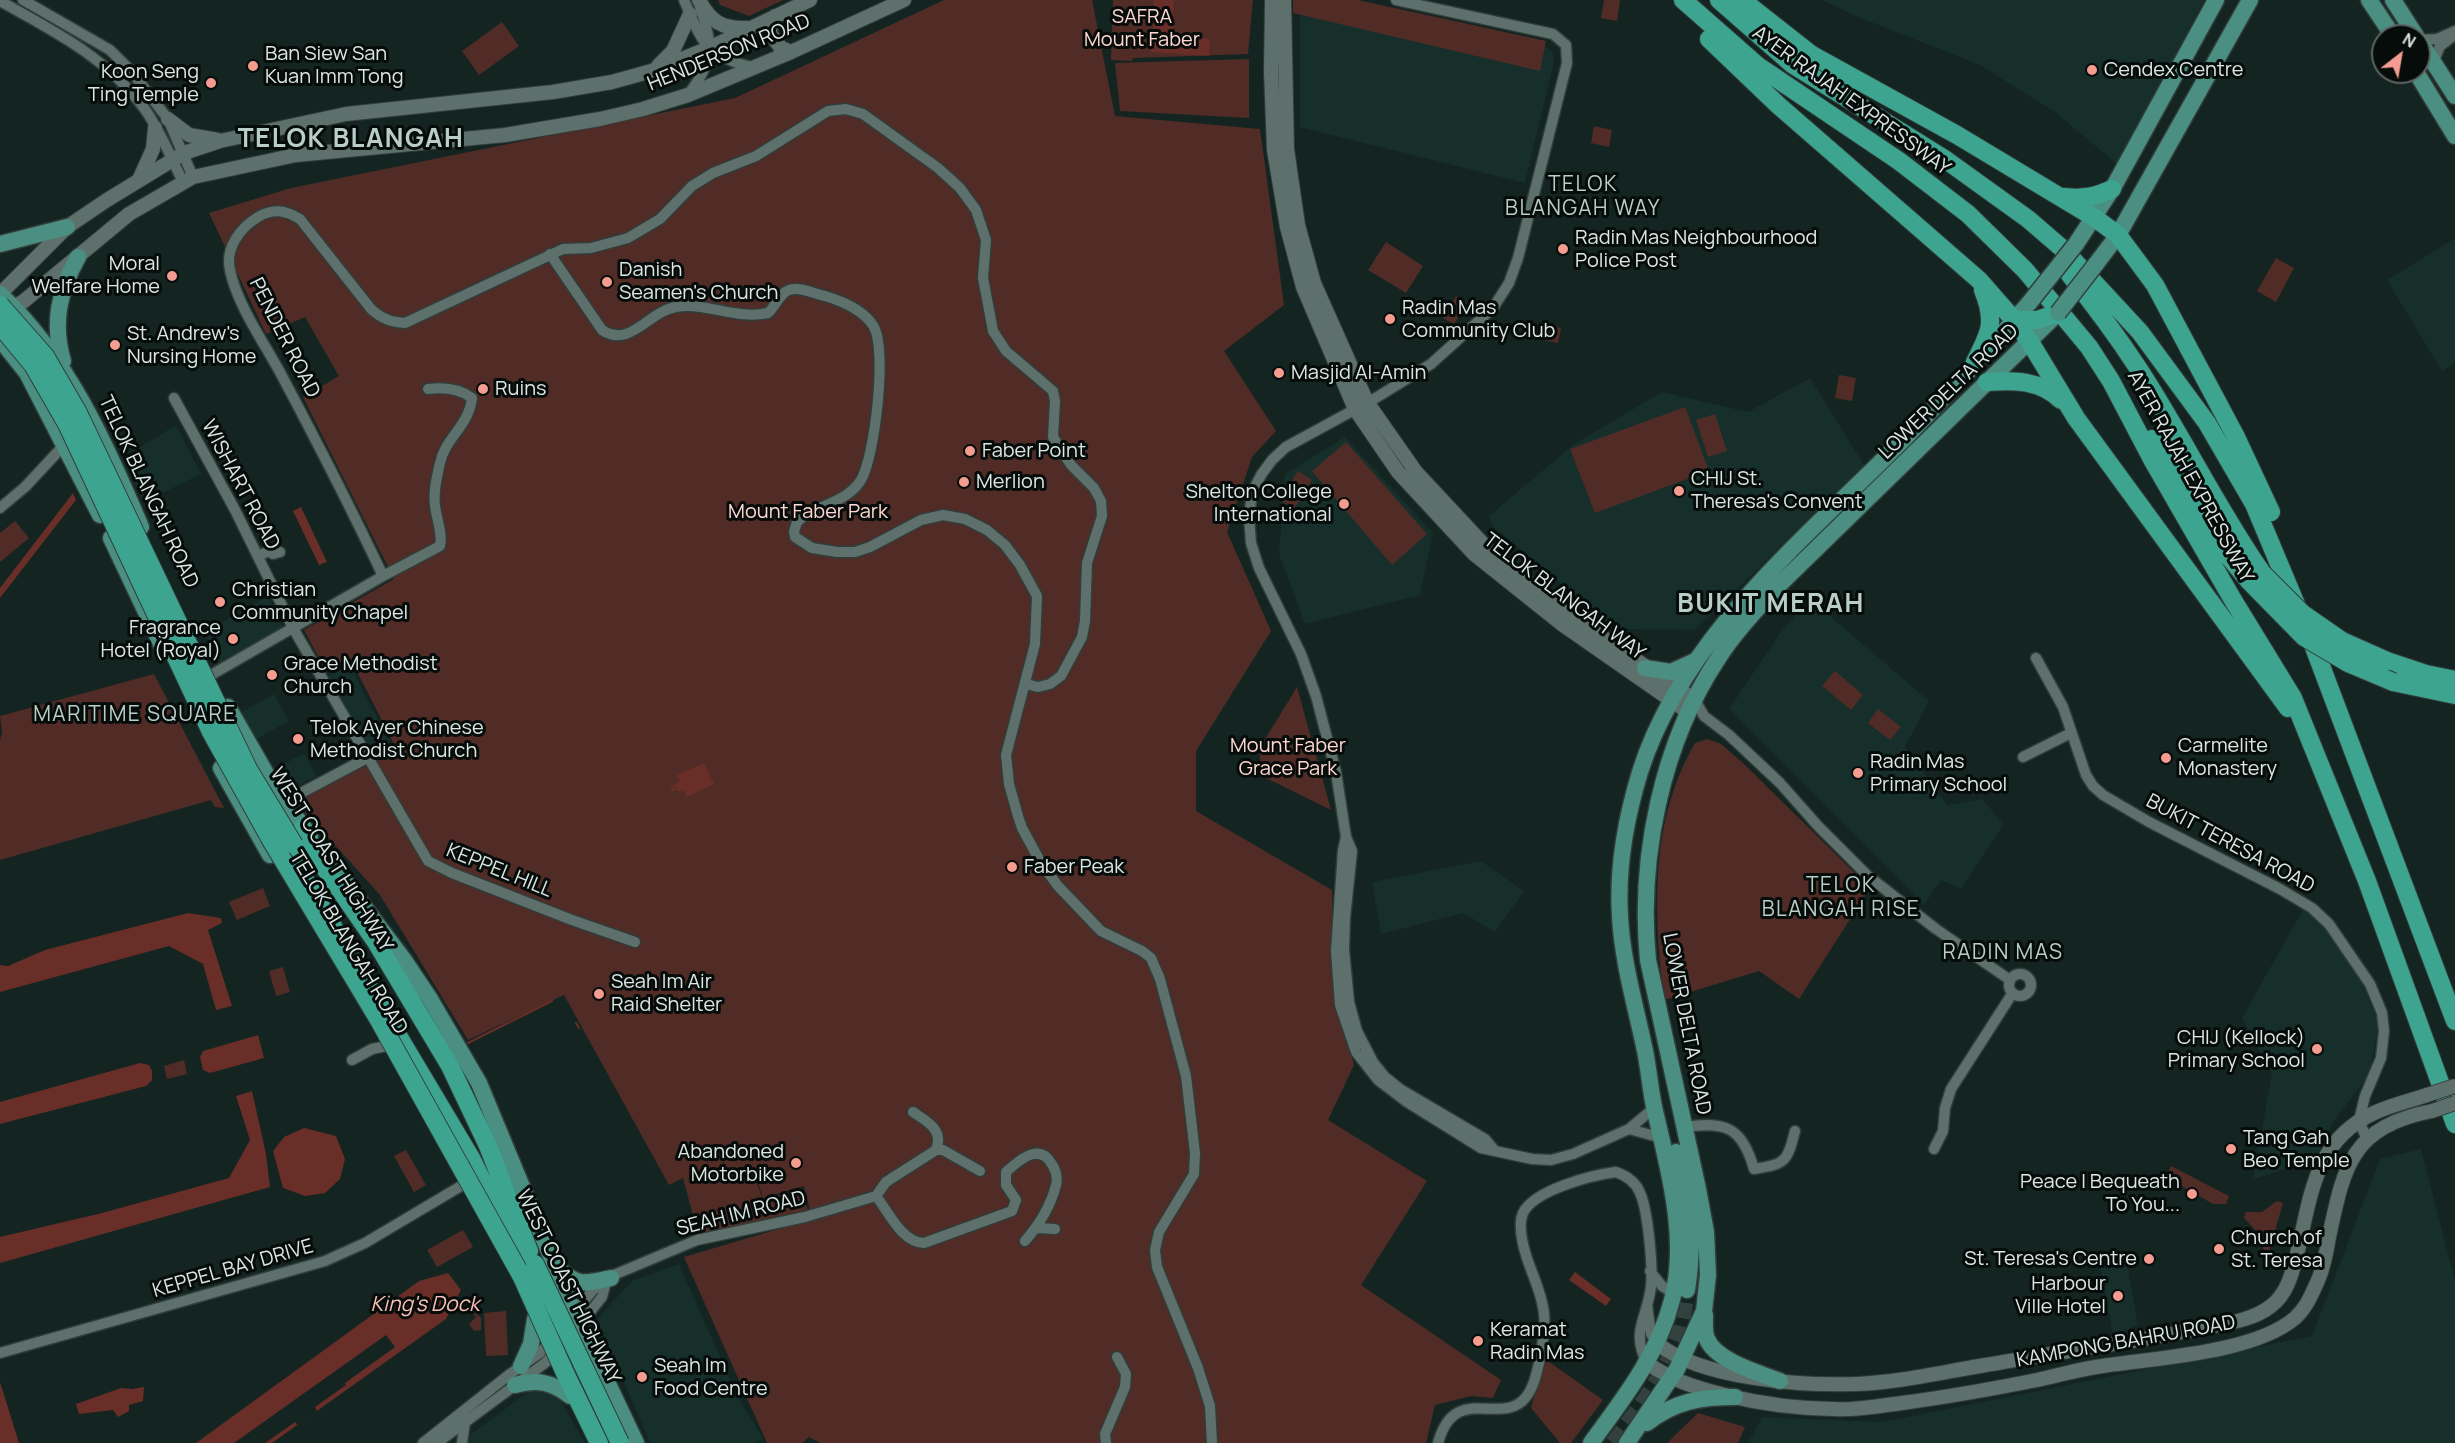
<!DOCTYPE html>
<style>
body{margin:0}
#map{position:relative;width:2455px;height:1443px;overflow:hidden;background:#142421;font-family:Manrope,sans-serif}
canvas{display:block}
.north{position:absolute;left:2371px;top:24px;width:60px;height:60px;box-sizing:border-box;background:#060c0a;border:2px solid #5c6361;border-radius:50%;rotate:31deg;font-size:16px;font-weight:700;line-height:24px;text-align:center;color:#dce6e3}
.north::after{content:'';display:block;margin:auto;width:21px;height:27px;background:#f59c90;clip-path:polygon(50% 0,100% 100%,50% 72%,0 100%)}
</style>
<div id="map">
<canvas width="2455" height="1443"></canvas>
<div class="north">N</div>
</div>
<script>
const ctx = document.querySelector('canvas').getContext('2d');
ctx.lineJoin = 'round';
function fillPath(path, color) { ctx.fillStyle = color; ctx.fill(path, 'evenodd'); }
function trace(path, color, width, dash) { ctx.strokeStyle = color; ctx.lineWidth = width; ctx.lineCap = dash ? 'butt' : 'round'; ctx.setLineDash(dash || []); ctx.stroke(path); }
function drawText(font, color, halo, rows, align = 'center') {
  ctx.font = font + ' Manrope,sans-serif'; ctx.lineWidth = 6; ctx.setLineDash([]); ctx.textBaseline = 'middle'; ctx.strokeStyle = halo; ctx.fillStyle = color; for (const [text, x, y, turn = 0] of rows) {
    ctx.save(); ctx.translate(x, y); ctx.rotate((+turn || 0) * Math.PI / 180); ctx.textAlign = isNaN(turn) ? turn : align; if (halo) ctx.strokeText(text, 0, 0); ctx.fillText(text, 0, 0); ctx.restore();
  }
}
fillPath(new Path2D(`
 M1300,0H1329L1546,47L1553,53L1554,62L1525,183L1300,127Z
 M1822,0H2204L2118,165L2055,112L1980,65L1853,15Z
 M2455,238V363L2442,371L2387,280Z
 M1810,378L1864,465L1695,630L1616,629L1495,528L1490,521L1489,516L1573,445L1662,392L1748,412Z
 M176,425L201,474L144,502L121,459Z
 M1345,437L1433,533L1420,595L1305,624L1279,554L1285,474Z
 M268,596L283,628L221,668L204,633Z
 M1810,599L1929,701L1905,747L1947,805L1982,799L2004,824L1961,889L1941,880L1924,905L1729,709L1781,632Z
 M350,665L390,743L370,753L329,675Z
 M274,694L289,721L253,741L240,713Z
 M304,753L317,776L285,792L273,770Z
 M1481,861L1524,891L1495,932L1463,913L1381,934L1372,882Z
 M2305,906L2317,914L2363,983L2379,1026L2369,1075L2333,1122L2315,1161L2253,1179L2272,1073L2242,1018Z
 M2421,1149L2455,1280V1443H1748L1762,1417L1882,1422L2312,1336L2380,1159Z
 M2121,1262L2127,1263L2138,1325L2113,1335L2100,1266Z
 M679,1264L739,1400L764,1439L754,1443H650L597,1319L632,1281Z
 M535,1387L558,1396L585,1443H459Z`), '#162f2a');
fillPath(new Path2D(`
 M718,0H783L749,16L720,5Z
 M944,0H1092L1115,116L1260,129L1284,305L1224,351L1276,431L1252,457L1227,532L1271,631L1196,751V811L1332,890L1334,990L1354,1065L1328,1120L1427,1181L1361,1285L1501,1380L1493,1398L1471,1396L1435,1405L1426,1443H820L809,1437L802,1443H767L684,1257L812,1219L804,1186L763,1198L754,1171L729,1179L717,1140L728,1181L753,1173L763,1200L801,1188L808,1211L700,1241L683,1178L669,1185L564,995L468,1040L380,895L296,802L397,750L350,658L326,671L304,630L394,579L303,397L339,376L305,317L266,334L209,213L291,188L735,98Z
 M1113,0H1253L1248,54L1133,58L1132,61L1111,60Z
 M1293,0H1358L1546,41L1540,71L1293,13Z
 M1604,0H1620L1617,21L1601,18Z
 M502,22L519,46L479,75L462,51Z
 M1249,59V118L1120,111L1115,63Z
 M1594,126L1612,130L1609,147L1591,143Z
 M1386,242L1423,266L1406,293L1368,270Z
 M2276,258L2294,268L2276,302L2257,291Z
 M1456,296L1467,303L1454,324L1443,318Z
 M1538,323L1561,328L1558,343L1535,338Z
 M1839,375L1856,378L1852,401L1835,398Z
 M1685,407L1709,471L1595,513L1570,449Z
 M1715,414L1727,451L1708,457L1696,420Z
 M1346,442L1427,534L1392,565L1312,471Z
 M1298,471L1312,480L1294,509L1280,500Z
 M15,521L29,538L0,562V533Z
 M1835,671L1863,695L1851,710L1822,686Z
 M154,674L224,808L215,807L211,800L0,860V741L2,732L0,716Z
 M1297,687L1331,810L1262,776L1259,749Z
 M1878,709L1901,727L1890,740L1868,723Z
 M1707,739L1721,744L1744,764L1870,888L1799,999L1759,971L1664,1000C1654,913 1649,822 1695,743Z
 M263,888L270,906L237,920L229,902Z
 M283,967L290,992L276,996L269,971Z
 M184,1060L187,1074L167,1079L164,1066Z
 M406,1150L426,1185L414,1192L394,1156Z
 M2171,1166L2229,1196L2226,1204H2213L2166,1177Z
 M2277,1201L2283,1203L2269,1252L2264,1253L2262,1237L2244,1218L2246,1212H2262Z
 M463,1230L473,1247L437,1267L427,1250Z
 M464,1302L478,1303L479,1311L477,1314L481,1318V1330L474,1331L469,1324L476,1317Z
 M506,1311L508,1355L486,1356L484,1313Z
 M1545,1359L1603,1400L1571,1443H1560L1531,1408Z
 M1698,1413L1745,1427L1738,1443H1667Z`), '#512c27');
fillPath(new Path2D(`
 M1154,0H1174L1172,37L1210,39L1209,56L1151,52Z
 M73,493L76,500L0,598V588Z
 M301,507L327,562L319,565L293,511Z
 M704,763L714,784L687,797L677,775Z
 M188,913L221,918L222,923L208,930L232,1006L216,1010L203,964L169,946L0,992V965L8,966L45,950Z
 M258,1035L264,1058L210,1073L203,1070L200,1057L203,1051Z
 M140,1063L149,1065L152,1071V1080L146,1086L0,1124V1102Z
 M252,1091L266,1154L270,1187L0,1263V1237L102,1213L229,1178L250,1140L236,1096Z
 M304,1128L336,1136L345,1159L340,1179L325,1193L305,1196L283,1188L273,1151L284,1137Z
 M1575,1272L1611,1299L1606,1306L1569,1280Z
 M448,1273L461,1290L446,1319L272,1443H196L419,1281Z
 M0,1382L19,1443H0Z
 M144,1387L143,1401L129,1405V1411L118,1417L113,1410L79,1414L76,1404L121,1388L132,1389Z`), '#692e27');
fillPath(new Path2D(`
 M386,1335L395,1347L345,1383L346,1385L315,1407L317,1411L297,1425L295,1422L265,1443H234Z`), '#142421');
trace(new Path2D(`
 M679,784L680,788L672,791L673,786Z
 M576,1023L579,1028
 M468,1043L552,1001`), '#692e27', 2);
trace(new Path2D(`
 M680,787L681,786`), '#692e27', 9);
trace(new Path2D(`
 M1613,1443C1640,1407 1668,1371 1681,1327C1684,1315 1685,1303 1687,1290`), '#32413e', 16, [16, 8]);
const street = new Path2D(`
 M23,0L110,50L131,71L168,119L193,177
 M684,0C702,41 704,56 752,67
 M1396,0L1553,34L1566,45L1567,63L1518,258L1509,283L1493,308L1431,364L1374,399L1286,447L1272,460L1261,475L1252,493L1249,517L1251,543L1259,568L1301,654L1316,696L1336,772L1346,837L1352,851L1345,918L1344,950L1349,1002L1357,1031L1373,1062L1385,1077L1400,1089L1485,1139L1495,1151
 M0,1C54,31 106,57 144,108C160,130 171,158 183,182
 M2419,40L2437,39L2455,31
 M2434,61L2440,46L2452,37
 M688,95C714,59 714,49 700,7
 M550,254L602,330C630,349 649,311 676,307C707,302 736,320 768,313C775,307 780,293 789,290C799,286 815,294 825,296C842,301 865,311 874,327C887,351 875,456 861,480C846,504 816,504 797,522L794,532L795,537L812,548L837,552H855L870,547L921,520L943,515L965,519L987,530L1005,545L1020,565L1037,596L1035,644L1006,755L1009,784L1018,816L1022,828L1041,863L1058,886L1101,931L1142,951L1151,958L1160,979L1186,1076L1195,1153L1194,1174L1159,1232L1155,1250L1157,1267L1198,1368L1210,1406L1212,1443
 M174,398L235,510L293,628L428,861L452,873L572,920L635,942
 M0,508L25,487L66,443
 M258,556L269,551L273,554L280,552
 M383,576C351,508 317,442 282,376C265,344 237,305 230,270C225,248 240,228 258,217C273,208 285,210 300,219L371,309C382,319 391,322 405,323L563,249L591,248L628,238L660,219L692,186L713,173L756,156L828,111L846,109L863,114L938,168L960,188L976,210L986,240L983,278L993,331L1006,351L1053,391L1055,401L1053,437L1071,465L1094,488L1101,501L1102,516L1087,563L1085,621L1082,637L1061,676L1050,684L1038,687L1026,684
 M2036,658L2063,707L2086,775L2093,786L2103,795L2149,822L2280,889L2312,908L2329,924L2370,984L2382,1013L2384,1031L2381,1058L2365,1096L2359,1121L2367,1139
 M211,675L383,576L440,546C443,533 436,518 435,505C433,492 437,476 440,463C445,438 469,426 472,398C459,388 444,387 428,389
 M1695,700L1704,716L1729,735L1780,783L1818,826L1868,876L1936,929L2010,980
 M2023,757L2071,733
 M284,802L367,758
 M1346,837L1343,850L1336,951L1340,1005L1356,1052L1378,1080L1407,1102L1481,1148L1532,1159L1551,1160L1573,1154L1629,1129L1654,1108
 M2009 985a11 11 0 1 1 22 0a11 11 0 1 1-22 0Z
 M352,1060L372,1049L387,1046
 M1684,1127C1726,1121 1742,1127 1754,1169C1786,1164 1787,1162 1795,1131
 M1629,1129L1662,1138
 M1934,1149L1943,1131L1945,1108L1951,1089L2012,994
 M936,1150H943L980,1171
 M876,1196C888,1211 902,1243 924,1243L1012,1211L1016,1200L1006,1185V1172C1018,1161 1039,1142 1051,1163C1056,1170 1058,1177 1056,1185C1051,1205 1038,1226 1025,1241
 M1037,1228L1055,1229
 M1650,1271L1662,1286L1673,1293
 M1647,1305L1651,1334L1658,1344
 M578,1327L602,1297L606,1282
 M0,1353L325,1261L365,1243L461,1186
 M423,1443L510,1374L540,1353L594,1289L616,1274L697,1240L805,1217L876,1196L886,1182L936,1150C944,1130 928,1122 913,1112
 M437,1443L545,1363L558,1350
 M462,1443L465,1422
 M1106,1443L1105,1434L1125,1387L1126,1374L1117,1357
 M1438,1443C1455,1381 1502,1428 1526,1397C1534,1387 1537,1372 1540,1359C1542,1344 1546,1329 1544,1314C1542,1290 1528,1268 1523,1244C1521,1235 1519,1222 1523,1213C1534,1190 1592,1175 1616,1172C1627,1176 1636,1182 1640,1193C1648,1210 1653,1267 1651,1286C1648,1317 1630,1331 1647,1363`);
const secondary = new Path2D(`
 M699,0C711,22 722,29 747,28
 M1272,0L1271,72L1274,150L1287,227L1303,287L1355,409L1398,472L1474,554L1563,625L1688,712
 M1284,0L1287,149L1298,225L1314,283L1367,402L1416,472L1486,547L1516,573L1601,636L1695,700
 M775,16L769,32L781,48L791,52
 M658,66L673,51L690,14
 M168,119L189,135L218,140
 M139,180L153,149L155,128
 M0,294L67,227L107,200L184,153L220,141L346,114L553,92L612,82L655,70L709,48L810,0
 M7,312L24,301L129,214L193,177L296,155L505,135L600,119L643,109L688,95L791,52L904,0
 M1658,1344C1702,1379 1802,1386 1857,1384C1904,1382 1951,1370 1998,1363C2064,1351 2130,1343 2197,1329C2220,1324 2251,1322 2271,1306C2287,1294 2292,1274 2297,1254C2311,1197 2314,1140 2374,1113C2391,1105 2409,1101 2427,1095
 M1647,1363C1671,1380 1696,1388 1725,1395C1765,1405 1809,1410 1851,1409C1868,1408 1885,1405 1902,1403C1947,1397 1992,1389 2037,1380C2056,1376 2076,1370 2096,1367C2151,1358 2253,1354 2295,1318C2305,1309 2310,1298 2315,1287C2323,1271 2326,1254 2329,1237C2344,1166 2351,1127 2432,1111`);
const primary = new Path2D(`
 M2369,0L2393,36
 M2393,0L2416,36
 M2419,40L2455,96
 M2416,72L2455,136
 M0,244L67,227
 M2076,244L2114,186L2216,0
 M2096,264L2118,235L2250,0
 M0,294C68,358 105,442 141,527
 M0,339L27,373L100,515
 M63,361C52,323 59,291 78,257
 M111,538L163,648
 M1645,668L1671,672L1695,661
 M228,707L268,777L310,837
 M221,768L270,855
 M334,867L404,960L430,999L479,1083L574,1312L636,1443
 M1676,1152C1690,1203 1695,1239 1687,1290
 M556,1266C577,1287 584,1284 611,1278
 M1705,1315C1705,1322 1704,1332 1707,1339C1716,1361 1759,1373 1780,1381
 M521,1366L531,1344L535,1319
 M515,1385C537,1379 552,1382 570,1396
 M1647,1423C1675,1401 1701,1397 1735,1397
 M1591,1443C1624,1398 1658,1355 1672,1300C1688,1238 1669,1172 1655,1111C1650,1090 1649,1068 1644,1046C1635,1004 1622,959 1620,916C1617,869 1626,818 1640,772C1683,636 1807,537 1904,439C1947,395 1989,349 2030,302
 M1627,1443L1677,1369L1704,1311L1708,1275L1706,1232L1698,1189L1648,960C1638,858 1662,742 1719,657C1736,631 1757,609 1778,586L2058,313`);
const highway = new Path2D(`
 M1683,0L1758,66L1899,161L1968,214L2025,270L2089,347L2111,381L2153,461L2233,600L2293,698L2367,881L2455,1124
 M1719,0L1792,64L1946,160L2028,219L2064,250L2140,332L2207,423L2254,504L2298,609
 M1742,0L1812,55L1957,135L2095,218L2118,235L2155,285L2236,437L2271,512
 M1709,39L1778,105L1979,280L2014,320L2030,342L2076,418L2288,708
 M2064,197C2083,199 2095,197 2112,189
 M2070,275C2094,305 2117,336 2138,368C2182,435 2216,507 2262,573
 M2014,320H2037L2058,313
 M1975,362C1990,333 1996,322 1983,290
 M1987,382C2014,380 2040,380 2061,400
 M2152,439L2220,546L2249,581
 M2309,634L2455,1021
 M2387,661L2426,674L2455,680
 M2393,682L2455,695
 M303,828L322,864L376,942L450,1066L488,1146L529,1251
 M279,836L471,1158L516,1249L521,1266
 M565,1373L599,1443`);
trace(street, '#313d3a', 13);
trace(secondary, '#313d3a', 16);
trace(primary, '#313d3a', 19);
trace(highway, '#313d3a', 20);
trace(street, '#5e706b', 10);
trace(secondary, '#5e706b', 14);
trace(primary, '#4a8f81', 16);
trace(highway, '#3da490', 18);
const secondaryBridge = new Path2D(`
 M2427,1095L2455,1086
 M2432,1111L2455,1103`);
const primaryBridge = new Path2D(`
 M2030,302L2076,244
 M2058,313L2096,264`);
const highwayBridge = new Path2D(`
 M0,305L45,356L77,411L248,769L294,845
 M0,325L33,365L67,424L211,732L271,840L380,1022L522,1277L565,1373
 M2262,573L2303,614L2342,641L2387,661
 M2249,581L2304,637L2348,663L2393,682
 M535,1264L620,1443`);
trace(secondaryBridge, '#313d3a', 16, []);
trace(primaryBridge, '#313d3a', 19, []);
trace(highwayBridge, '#313d3a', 20, []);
trace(secondaryBridge, '#5e706b', 14);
trace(primaryBridge, '#4a8f81', 16);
trace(highwayBridge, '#3da490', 18);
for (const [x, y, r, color] of [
 [253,66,6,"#f59c90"],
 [2092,70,6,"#f59c90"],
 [211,83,6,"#f59c90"],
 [1563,249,6,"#f59c90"],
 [172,276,6,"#f59c90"],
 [607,282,6,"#f59c90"],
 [1390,319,6,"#f59c90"],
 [115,345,6,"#f59c90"],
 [1279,373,6,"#f59c90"],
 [483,389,6,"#f59c90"],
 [970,451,6,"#f59c90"],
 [964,482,6,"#f59c90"],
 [1679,491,6,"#f59c90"],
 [1344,504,6,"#f59c90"],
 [220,602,6,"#f59c90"],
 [233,639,6,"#f59c90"],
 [272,675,6,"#f59c90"],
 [298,739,6,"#f59c90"],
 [2166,758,6,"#f59c90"],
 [1858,773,6,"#f59c90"],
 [1012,867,6,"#f59c90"],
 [599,994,6,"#f59c90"],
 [2317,1049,6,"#f59c90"],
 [2231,1149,6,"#f59c90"],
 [796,1163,6,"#f59c90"],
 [2192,1194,6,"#f59c90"],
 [2219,1249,6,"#f59c90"],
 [2149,1259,6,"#f59c90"],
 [2118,1296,6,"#f59c90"],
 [1478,1341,6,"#f59c90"],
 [642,1377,6,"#f59c90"]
]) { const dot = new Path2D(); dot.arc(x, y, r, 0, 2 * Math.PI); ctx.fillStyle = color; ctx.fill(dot); trace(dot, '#060c0a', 2); }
drawText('20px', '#ffd6d0', '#060c0a', [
 ["SAFRA",1142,17],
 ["Mount Faber",1142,40],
 ["Mount Faber Park",808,512],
 ["Mount Faber",1288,746],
 ["Grace Park",1288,769]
]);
drawText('20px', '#dce6e3', '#060c0a', [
 ["HENDERSON ROAD",729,53,-22],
 ["AYER RAJAH EXPRESSWAY",1851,101,36],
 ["PENDER ROAD",284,338,63],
 ["LOWER DELTA ROAD",1949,392,-44],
 ["AYER RAJAH EXPRESSWAY",2190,477,61],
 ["WISHART ROAD",240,485,62],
 ["TELOK BLANGAH ROAD",148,492,65],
 ["TELOK BLANGAH WAY",1564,597,37],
 ["BUKIT TERESA ROAD",2230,844,28],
 ["WEST COAST HIGHWAY",331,860,58],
 ["KEPPEL HILL",499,871,22],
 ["TELOK BLANGAH ROAD",348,943,59],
 ["LOWER DELTA ROAD",1686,1024,79],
 ["SEAH IM ROAD",741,1214,-14],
 ["KEPPEL BAY DRIVE",233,1269,-16],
 ["WEST COAST HIGHWAY",568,1287,64],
 ["KAMPONG BAHRU ROAD",2126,1342,-10]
]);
drawText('20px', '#dce6e3', '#060c0a', [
 ["Ban Siew San",265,54],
 ["Kuan Imm Tong",265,77],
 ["Cendex Centre",2104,70],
 ["Koon Seng",199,72,"right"],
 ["Ting Temple",199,95,"right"],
 ["Radin Mas Neighbourhood",1575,238],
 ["Police Post",1575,261],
 ["Moral",160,264,"right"],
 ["Welfare Home",160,287,"right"],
 ["Danish",619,270],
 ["Seamen's Church",619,293],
 ["Radin Mas",1402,308],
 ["Community Club",1402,331],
 ["St. Andrew's",127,334],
 ["Nursing Home",127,357],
 ["Masjid Al-Amin",1291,373],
 ["Ruins",495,389],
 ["Faber Point",982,451],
 ["CHIJ St.",1691,479],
 ["Theresa's Convent",1691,502],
 ["Merlion",976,482],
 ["Shelton College",1332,492,"right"],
 ["International",1332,515,"right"],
 ["Christian",232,590],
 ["Community Chapel",232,613],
 ["Fragrance",221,628,"right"],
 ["Hotel (Royal)",221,651,"right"],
 ["Grace Methodist",284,664],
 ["Church",284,687],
 ["Telok Ayer Chinese",310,728],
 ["Methodist Church",310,751],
 ["Carmelite",2178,746],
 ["Monastery",2178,769],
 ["Radin Mas",1870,762],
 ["Primary School",1870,785],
 ["Faber Peak",1024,867],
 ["Seah Im Air",611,982],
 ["Raid Shelter",611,1005],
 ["CHIJ (Kellock)",2305,1038,"right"],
 ["Primary School",2305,1061,"right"],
 ["Tang Gah",2243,1138],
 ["Beo Temple",2243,1161],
 ["Abandoned",784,1152,"right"],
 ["Motorbike",784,1175,"right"],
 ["Peace I Bequeath",2180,1182,"right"],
 ["To You...",2180,1205,"right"],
 ["Church of",2231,1238],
 ["St. Teresa",2231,1261],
 ["St. Teresa's Centre",2137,1259,"right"],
 ["Harbour",2106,1284,"right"],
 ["Ville Hotel",2106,1307,"right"],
 ["Keramat",1490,1330],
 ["Radin Mas",1490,1353],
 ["Seah Im",654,1366],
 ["Food Centre",654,1389]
], 'left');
ctx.letterSpacing = '1.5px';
drawText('21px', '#bacec9', '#060c0a', [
 ["TELOK",1583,185],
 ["BLANGAH WAY",1583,209],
 ["MARITIME SQUARE",135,715],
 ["TELOK",1841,886],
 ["BLANGAH RISE",1841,910],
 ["RADIN MAS",2003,953]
]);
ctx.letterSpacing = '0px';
drawText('italic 21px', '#fabfb6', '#060c0a', [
 ["King's Dock",425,1305]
]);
ctx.letterSpacing = '1.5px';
drawText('bold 26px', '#bacec9', '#060c0a', [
 ["TELOK BLANGAH",351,140],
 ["BUKIT MERAH",1771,605]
]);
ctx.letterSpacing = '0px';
</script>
